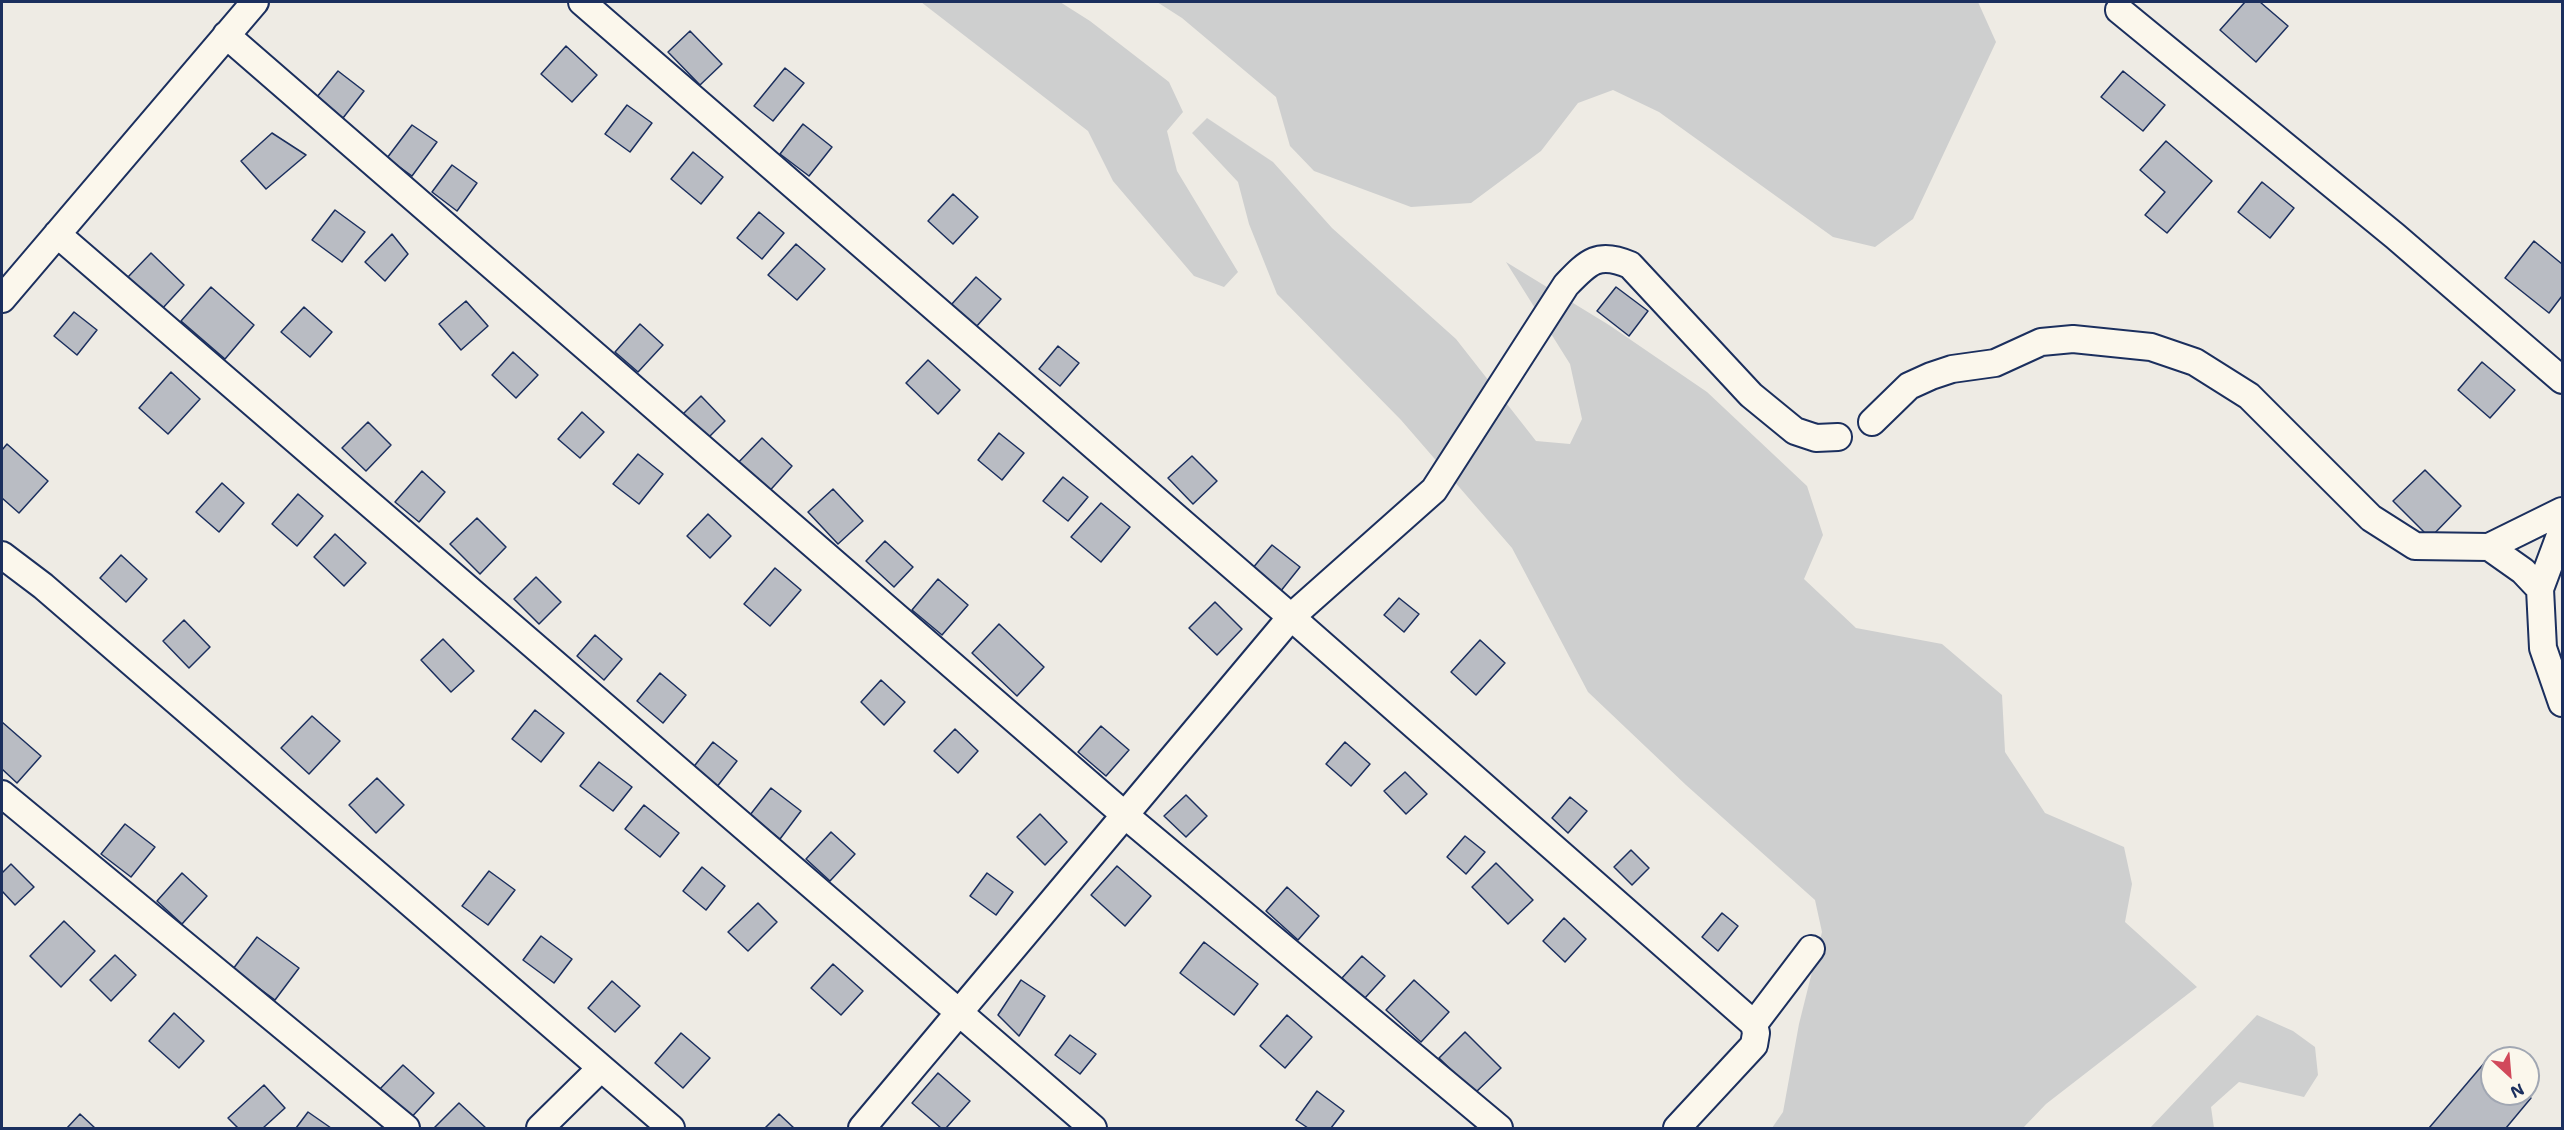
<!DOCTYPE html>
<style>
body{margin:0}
#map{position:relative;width:2564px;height:1130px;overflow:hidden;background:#eeebe4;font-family:"Shantell Sans",sans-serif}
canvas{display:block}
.frame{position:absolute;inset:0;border:3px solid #1b2f5e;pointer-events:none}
.north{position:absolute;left:2480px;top:1046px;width:60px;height:60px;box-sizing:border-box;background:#fbf7ec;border:2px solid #a1a7b3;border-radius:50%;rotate:154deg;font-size:16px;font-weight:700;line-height:24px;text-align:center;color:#1b2f5e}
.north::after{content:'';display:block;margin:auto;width:21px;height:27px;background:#d1495b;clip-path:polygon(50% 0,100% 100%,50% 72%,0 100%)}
</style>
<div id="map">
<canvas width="2564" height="1130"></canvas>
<div class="frame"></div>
<div class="north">N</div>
</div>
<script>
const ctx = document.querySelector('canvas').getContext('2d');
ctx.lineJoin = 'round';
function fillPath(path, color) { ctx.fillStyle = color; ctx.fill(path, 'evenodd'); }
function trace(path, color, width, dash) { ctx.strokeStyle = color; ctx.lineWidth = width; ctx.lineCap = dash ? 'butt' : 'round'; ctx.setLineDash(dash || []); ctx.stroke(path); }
fillPath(new Path2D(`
 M921,2H1060L1090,21L1169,82L1183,112L1167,131L1177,171L1238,272L1224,287L1194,276L1113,181L1088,131Z
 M1157,2H1978L1996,42L1913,219L1875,247L1833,237L1659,112L1613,90L1578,103L1541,151L1471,203L1411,207L1314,171L1290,146L1276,97L1182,18Z
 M1207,118L1273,162L1332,228L1456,339L1536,441L1570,444L1582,419L1570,364L1506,262L1609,325L1707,392L1807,486L1823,535L1804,579L1856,628L1942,644L2002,695L2005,752L2045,813L2124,847L2132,884L2125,922L2197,987L2046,1104L2023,1128H1772L1783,1112L1799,1024L1822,932L1815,900L1686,785L1588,692L1512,548L1401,420L1277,294L1249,224L1238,182L1192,133Z
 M2257,1015L2293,1031L2315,1047L2318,1075L2304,1097L2239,1082L2211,1107L2214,1128H2150Z`), '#cecfcf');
const building = new Path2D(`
 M2245,2H2260L2288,26L2256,62L2220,30Z
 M690,31L722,64L700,85L668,52Z
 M566,46L597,75L572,102L541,74Z
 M785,68L804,83L773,121L754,106Z
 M338,71L364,91L343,118L317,97Z
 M2123,71L2165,105L2143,131L2101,97Z
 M627,105L652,123L630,152L605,134Z
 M803,124L832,147L809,176L780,154Z
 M412,125L437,142L412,176L387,158Z
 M272,133L306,155L266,189L241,161Z
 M2166,141L2212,181L2167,233L2145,215L2165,192L2140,170Z
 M693,152L723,177L701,204L671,179Z
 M452,165L477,183L457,211L432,192Z
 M2262,182L2294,208L2270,238L2238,212Z
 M953,194L978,217L953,244L928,221Z
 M335,210L365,232L342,262L312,240Z
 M759,212L784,233L762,259L737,238Z
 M392,234L408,254L385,281L365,262Z
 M2534,241L2562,264V296L2549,313L2505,278Z
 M796,244L825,269L797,300L768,275Z
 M151,253L184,285L161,310L127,278Z
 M976,277L1001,299L976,327L951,305Z
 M211,287L254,325L225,359L181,321Z
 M1616,287L1648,311L1629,336L1597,311Z
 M466,301L488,326L461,350L439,324Z
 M304,307L332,332L310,357L281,332Z
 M74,312L97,330L77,355L54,336Z
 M640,324L663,345L638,372L615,352Z
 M1058,346L1079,363L1060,386L1039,369Z
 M513,352L538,375L516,398L492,375Z
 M928,360L960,390L938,414L906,383Z
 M2482,362L2515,390L2490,418L2458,390Z
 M171,372L200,399L168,434L139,408Z
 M701,396L725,421L706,440L682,415Z
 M582,412L604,432L580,458L558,439Z
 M368,422L391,445L366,471L342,448Z
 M999,433L1024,453L1002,480L978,460Z
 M762,438L792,466L765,496L734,467Z
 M7,444L48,481L19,513L2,498V450Z
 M638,454L663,474L639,504L613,484Z
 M1192,456L1217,481L1193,504L1168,478Z
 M2425,470L2461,506L2430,538L2393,501Z
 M422,471L445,492L419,522L395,502Z
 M1063,477L1088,497L1068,521L1043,501Z
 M222,483L244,503L219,532L196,512Z
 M833,489L863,521L838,544L808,512Z
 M298,494L323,516L297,546L272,524Z
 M1101,503L1130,527L1101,562L1071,537Z
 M708,514L731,536L710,558L687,536Z
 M477,518L506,547L480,574L450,544Z
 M335,534L366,563L344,586L314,557Z
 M885,541L913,567L894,587L866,561Z
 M1272,545L1300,567L1280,592L1252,569Z
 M121,555L147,579L126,602L100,578Z
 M775,568L801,590L770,626L744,604Z
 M536,577L561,602L539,624L514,599Z
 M938,579L968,605L942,635L912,610Z
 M1399,598L1419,614L1404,632L1384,615Z
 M1215,602L1242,629L1217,655L1189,628Z
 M184,620L210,647L189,668L163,641Z
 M999,624L1044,667L1017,696L972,653Z
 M595,635L622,659L604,680L577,656Z
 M443,639L474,671L451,692L421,660Z
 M1480,640L1505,663L1476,695L1451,672Z
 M660,673L686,695L663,723L637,701Z
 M881,680L905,702L884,725L861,702Z
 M535,710L564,733L541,762L512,739Z
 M312,716L340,741L309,774L281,748Z
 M2,722L41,756L17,783L2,769Z
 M1101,726L1129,750L1106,776L1078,752Z
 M955,729L978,751L958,773L934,751Z
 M713,742L737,761L716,788L692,769Z
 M1345,742L1370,764L1351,786L1326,764Z
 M599,762L632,787L613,811L580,786Z
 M1405,772L1427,794L1406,814L1384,791Z
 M377,778L404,805L376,833L349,805Z
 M771,788L801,811L780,839L750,815Z
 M1186,795L1207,816L1186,837L1164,816Z
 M1570,797L1587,811L1568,833L1552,818Z
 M644,805L679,833L660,857L625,829Z
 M1040,814L1067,842L1045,865L1017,837Z
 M125,824L155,847L131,877L101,854Z
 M831,832L855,854L830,881L806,859Z
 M1465,836L1485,852L1466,874L1447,857Z
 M1631,850L1649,868L1632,885L1614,867Z
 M1496,863L1533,900L1508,924L1472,887Z
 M11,864L34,887L15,905L2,891V873Z
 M1117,866L1151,896L1125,926L1091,895Z
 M702,867L725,886L706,910L683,891Z
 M489,871L515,890L488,925L462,906Z
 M182,873L207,896L182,924L157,901Z
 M987,873L1013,892L996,915L970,896Z
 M1287,887L1319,916L1298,940L1266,911Z
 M758,903L777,922L748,951L728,932Z
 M1722,913L1738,926L1718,951L1702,937Z
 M1564,918L1586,939L1565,962L1543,941Z
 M64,921L95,951L61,987L30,956Z
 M541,936L572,959L554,983L523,960Z
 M257,937L299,968L275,1000L233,969Z
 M1204,942L1258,984L1234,1015L1180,973Z
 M115,955L136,975L111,1001L90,980Z
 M1362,956L1385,976L1364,999L1342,978Z
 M833,964L863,991L841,1015L811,988Z
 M1021,980L1045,996L1019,1036L998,1015Z
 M1414,980L1449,1012L1421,1042L1386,1010Z
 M612,981L640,1006L615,1032L588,1008Z
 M174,1013L204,1041L179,1068L149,1041Z
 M1287,1015L1312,1037L1285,1068L1260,1046Z
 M1465,1032L1501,1068L1475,1093L1439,1058Z
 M681,1033L710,1058L683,1088L655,1063Z
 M1070,1035L1096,1054L1080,1074L1055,1055Z
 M2486,1061L2492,1066V1094H2526L2531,1098L2506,1128H2429Z
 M403,1065L434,1093L407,1122L376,1093Z
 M938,1073L970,1101L946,1128H941L912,1103Z
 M264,1085L285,1108L263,1128H238L228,1118Z
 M1317,1091L1344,1111L1331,1128H1308L1296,1120Z
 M459,1103L486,1128H434Z
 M308,1112L331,1128H296Z
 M80,1114L95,1128H67Z
 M779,1114L794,1128H765Z`);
fillPath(building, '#b9bcc3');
trace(building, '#1b2f5e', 1.5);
const minor = new Path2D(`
 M582,2L1291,617L1754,1024
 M2119,10L2395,236L2562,380
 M226,35L1126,816L1499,1128
 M57,234L1093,1128
 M2,299L255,2
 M1872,422L1909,386L1931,376L1952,369L1995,363L2041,342L2073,339L2151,347L2195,362L2249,396L2371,518L2415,546L2489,547
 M2562,511L2489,547L2523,571L2540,589L2543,648L2562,703
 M2,555L43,586L671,1128
 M2540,589L2562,530
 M2,794L406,1128
 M540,1128L601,1068
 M862,1128L1291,617L1434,490L1566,285C1588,262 1598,251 1630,265L1751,395L1795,431L1816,438L1838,437
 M1677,1128L1754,1045L1756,1033L1754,1024L1811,949`);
trace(minor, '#1b2f5e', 30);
trace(minor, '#fbf7ec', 26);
</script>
